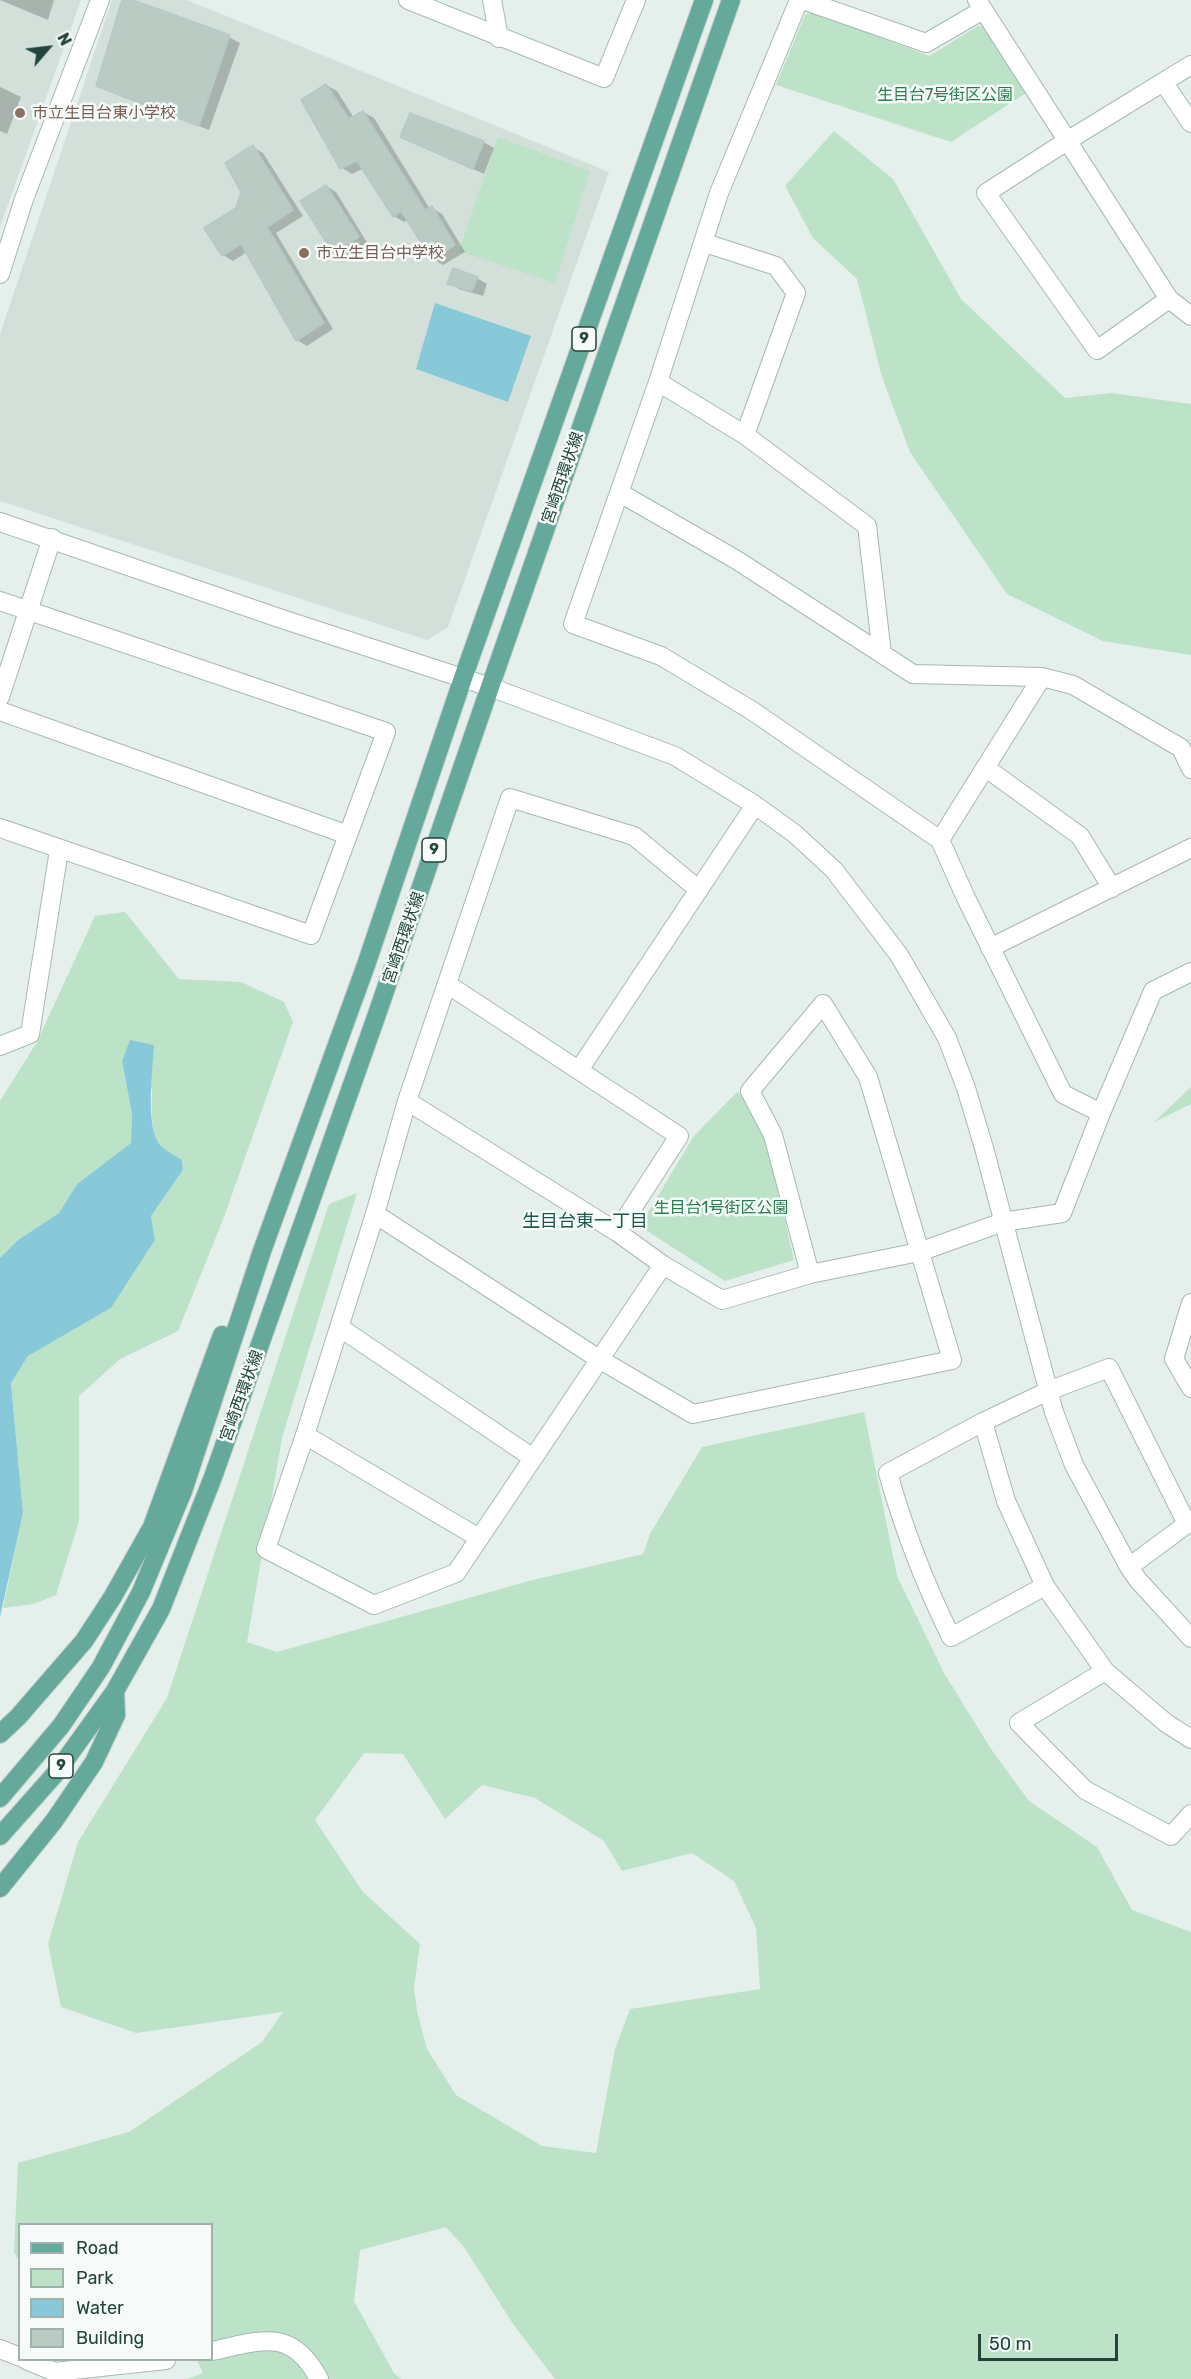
<!DOCTYPE html>
<meta charset="utf-8">
<style>
body{margin:0}
#map{position:relative;width:1191px;height:2379px;overflow:hidden;background:#e5efeb;font-family:Rubik,sans-serif}
canvas{display:block}
.legend{position:absolute;left:18px;top:2223px;width:195px;height:138px;box-sizing:border-box;background:#f6fbf9;border:2px solid #a1b2ad;margin:0;padding:8px 10px;list-style:none;font-size:18px;color:#22443c}
.legend li{display:flex;align-items:center;gap:12px;height:30px}
.legend b{width:30px;border:2px solid #a1b2ad}
.north{position:absolute;left:18px;top:18px;width:60px;height:60px;-webkit-text-stroke:4px #f6fbf9;paint-order:stroke;rotate:62deg;font-size:16px;font-weight:700;line-height:24px;text-align:center;color:#22443c}
.north::after{content:'';display:block;margin:auto;width:21px;height:27px;background:#22443c;clip-path:polygon(50% 0,100% 100%,50% 72%,0 100%)}
.scale{position:absolute;left:978px;top:2334px;width:140px;height:27px;box-sizing:border-box;border:3px solid #22443c;border-top:0;padding-left:8px;font-size:18px;line-height:21px;white-space:nowrap;color:#22443c;-webkit-text-stroke:4px #f6fbf9;paint-order:stroke}
</style>
<div id="map">
<canvas width="1191" height="2379"></canvas>
<ul class="legend">
<li><b style="height:8px;background:#65a99a"></b>Road</li>
<li><b style="height:16px;background:#bce2c8"></b>Park</li>
<li><b style="height:16px;background:#88c9d9"></b>Water</li>
<li><b style="height:16px;background:#bacbc4"></b>Building</li>
</ul>
<div class="north">N</div>
<div class="scale">50 m</div>
</div>
<script>
const ctx = document.querySelector('canvas').getContext('2d');
ctx.lineJoin = 'round';
function fillPath(path, color) { ctx.fillStyle = color; ctx.fill(path, 'evenodd'); }
function trace(path, color, width, dash) { ctx.strokeStyle = color; ctx.lineWidth = width; ctx.lineCap = dash ? 'butt' : 'round'; ctx.setLineDash(dash || []); ctx.stroke(path); }
function drawText(font, color, halo, rows, align = 'center') {
  ctx.font = font + ' Rubik,"Noto Sans JP",sans-serif'; ctx.lineWidth = 5; ctx.setLineDash([]); ctx.textBaseline = 'middle'; ctx.strokeStyle = halo; ctx.fillStyle = color; for (const [text, x, y, turn = 0] of rows) {
    ctx.save(); ctx.translate(x, y); ctx.rotate((+turn || 0) * Math.PI / 180); ctx.textAlign = isNaN(turn) ? turn : align; if (halo) ctx.strokeText(text, 0, 0); ctx.fillText(text, 0, 0); ctx.restore();
  }
}
fillPath(new Path2D(`
 M0,0H81L0,227Z
 M112,0H187L609,172L448,627L427,640L0,501V334Z`), '#d3e0da');
fillPath(new Path2D(`
 M813,12L929,56L978,26L984,27L1026,93L951,142L776,85L805,15Z
 M834,131L893,179L961,299L1065,398L1111,393L1191,404V655L1103,641L1007,594L910,452L882,377L857,279L813,238L785,186Z
 M498,137L590,171L555,283L459,251Z
 M125,912L179,979L241,982L284,1002L293,1022L224,1217L178,1331L120,1359L79,1396V1521L56,1595L33,1604L3,1608L23,1513L11,1383L28,1356L111,1308L155,1240L151,1216L183,1170L182,1160C176,1156 166,1152 161,1147C149,1134 152,1106 152,1089L122,1061L132,1114L131,1143L77,1184L59,1213L18,1240L0,1258V1101L37,1042L95,916Z
 M1191,1087V1104L1154,1122Z
 M737,1092L742,1095L766,1137L794,1260L725,1281L644,1229V1219L694,1136Z
 M357,1193L282,1438L247,1642L277,1652L529,1581L643,1554L650,1534L702,1447L864,1412L897,1576L944,1673L991,1749L1029,1801L1097,1847L1132,1910L1191,1932V2379H555L513,2324L464,2247L446,2227L360,2250L354,2301L394,2373L401,2379H188L203,2373L197,2360H212V2224H20L19,2261L14,2252L18,2163L129,2132L262,2042L283,2012L136,2033L61,2007L48,1944L78,1842L167,1698L329,1204ZM364,1753L403,1754L445,1819L482,1785L535,1798L604,1841L622,1871L692,1853L734,1881L756,1928L760,1989L630,2009L615,2049L596,2153L542,2146L456,2095L427,2049L417,2011L414,1988L420,1944L363,1892L315,1820Z`), '#bce2c8');
fillPath(new Path2D(`
 M435,303L531,336L508,402L416,369Z
 M130,1040L154,1045C153,1069 144,1131 162,1147C168,1152 176,1156 182,1160L183,1170L151,1216L155,1240L111,1308L28,1356L11,1383L23,1513L0,1617V1258L18,1240L59,1213L77,1184L131,1143L132,1114L122,1061Z`), '#88c9d9');
fillPath(new Path2D(`
 M0,0H54L48,20Z
 M123,0H129L229,37L240,43L209,130L108,91L98,85Z
 M326,85L337,91L354,118L363,112L374,118L430,209L432,208L442,214L465,252L443,265L433,259L408,219L404,222L394,216L364,168L352,174L342,168Z
 M0,87L21,97L7,134L0,131Z
 M412,142H483L494,148L484,174Z
 M253,147L263,153L303,216L276,233L333,329L307,346L297,340L247,252L233,261L223,255L237,209Z
 M326,186L336,192L368,244L344,258L334,252Z
 M477,278L487,284L483,296L459,289L449,283Z`), '#0003');
const building = new Path2D(`
 M122,0H133L230,35L199,126L96,86Z
 M326,84L349,119L363,111L425,210L432,206L455,245L432,260L401,211L393,217L357,161L340,169L301,100Z
 M410,113L484,141L473,169L400,137Z
 M253,145L293,210L267,227L324,323L296,341L241,244L222,256L204,228L236,208L241,192L225,163Z
 M326,185L359,237L333,253L300,201Z
 M453,268L478,277L472,291L447,284Z`);
fillPath(building, '#bacbc4');
trace(building, '#b6cac3', 1.5);
const minor = new Path2D(`
 M408,0L604,78L636,0
 M492,0L499,38
 M799,0L719,193L658,382L573,624L661,656L751,710L940,840L966,898L1063,1094L1101,1113
 M803,0L926,43L983,10
 M977,0L1169,299L1191,316
 M1164,83L1191,123
 M705,243L776,266L796,293L745,435
 M0,274L24,199L100,0
 M1169,299L1097,350L986,193L1067,141L1191,65
 M658,382L745,435L867,526L882,654
 M620,493L735,559L913,674L1042,677L1073,685L1181,748L1191,769
 M0,522L279,618L490,687L675,756L755,805L795,834L834,870L899,955L947,1038L966,1088L984,1148L1054,1412L1074,1465L1129,1567L1138,1580L1191,1638
 M0,601L386,732L311,935L0,828
 M0,697L52,538
 M0,711L348,835
 M986,768L1080,836L1112,888
 M940,840L1042,677
 M990,948L1191,848
 M447,984L679,1136L617,1232
 M0,1046L30,1034L59,850
 M579,1070L755,805
 M407,1101L617,1232L663,1265L722,1300L810,1274L919,1252L1003,1222L1062,1213L1101,1113L1153,991L1191,972
 M375,1214L599,1359L693,1414L952,1360L868,1077L823,1004L750,1091L773,1135L810,1274
 M663,1265L456,1573L374,1605L266,1549L305,1435L375,1214L407,1101L510,798L634,836L699,890
 M1191,1303L1174,1359L1191,1388
 M339,1327L533,1458
 M983,1422L1006,1501L1045,1586L1105,1671L1166,1723L1191,1739
 M305,1435L479,1538
 M1045,1586L951,1637C925,1584 904,1530 888,1473L983,1422L1048,1391L1109,1368L1187,1524L1129,1567
 M1105,1671L1019,1723L1085,1790L1171,1836L1191,1814
 M0,2349L20,2357
 M212,2351C260,2341 291,2326 319,2379
 M26,2360L55,2372L166,2360`);
const major = new Path2D(`
 M0,1734L18,1717L84,1641L112,1598L152,1527L222,1335
 M0,1798L61,1726L101,1667L141,1592L183,1491L262,1251L366,965L463,678L704,0
 M0,1836L56,1773L115,1691L161,1609L213,1477L376,1017L490,687L731,0
 M0,1888L54,1821L94,1762L116,1715L115,1691`);
trace(minor, '#a7b8b3', 20);
trace(major, '#c1cbc8', 20);
trace(minor, '#fff', 18);
trace(major, '#65a99a', 18);
for (const [x, y, r, color] of [
 [20,113,6,"#8d6e63"],
 [304,253,6,"#8d6e63"]
]) { const dot = new Path2D(); dot.arc(x, y, r, 0, 2 * Math.PI); ctx.fillStyle = color; ctx.fill(dot); trace(dot, '#f6fbf9', 2); }
for (const [x, y, w] of [
 [584,339,24],
 [434,850,24],
 [61,1766,24]
]) { const box = new Path2D(); box.roundRect(x - w / 2, y - 12, w, 24, 4.5); ctx.fillStyle = '#f6fbf9'; ctx.fill(box); trace(box, '#22443c', 1.5); }
drawText('bold 15px', '#22443c', null, [
 ["9",584,339],
 ["9",434,850],
 ["9",61,1766]
]);
drawText('16px', '#277f4d', '#f6fbf9', [
 ["生目台7号街区公園",945,95],
 ["生目台1号街区公園",721,1208]
]);
drawText('16px', '#785e54', '#f6fbf9', [
 ["市立生目台東小学校",32,113],
 ["市立生目台中学校",316,253]
], 'left');
drawText('16px', '#22443c', '#f6fbf9', [
 ["宮崎西環状線",563,478,-71],
 ["宮崎西環状線",404,938,-71],
 ["宮崎西環状線",242,1396,-70]
]);
drawText('18px', '#1b584c', '#f6fbf9', [
 ["生目台東一丁目",585,1222]
]);
</script>
